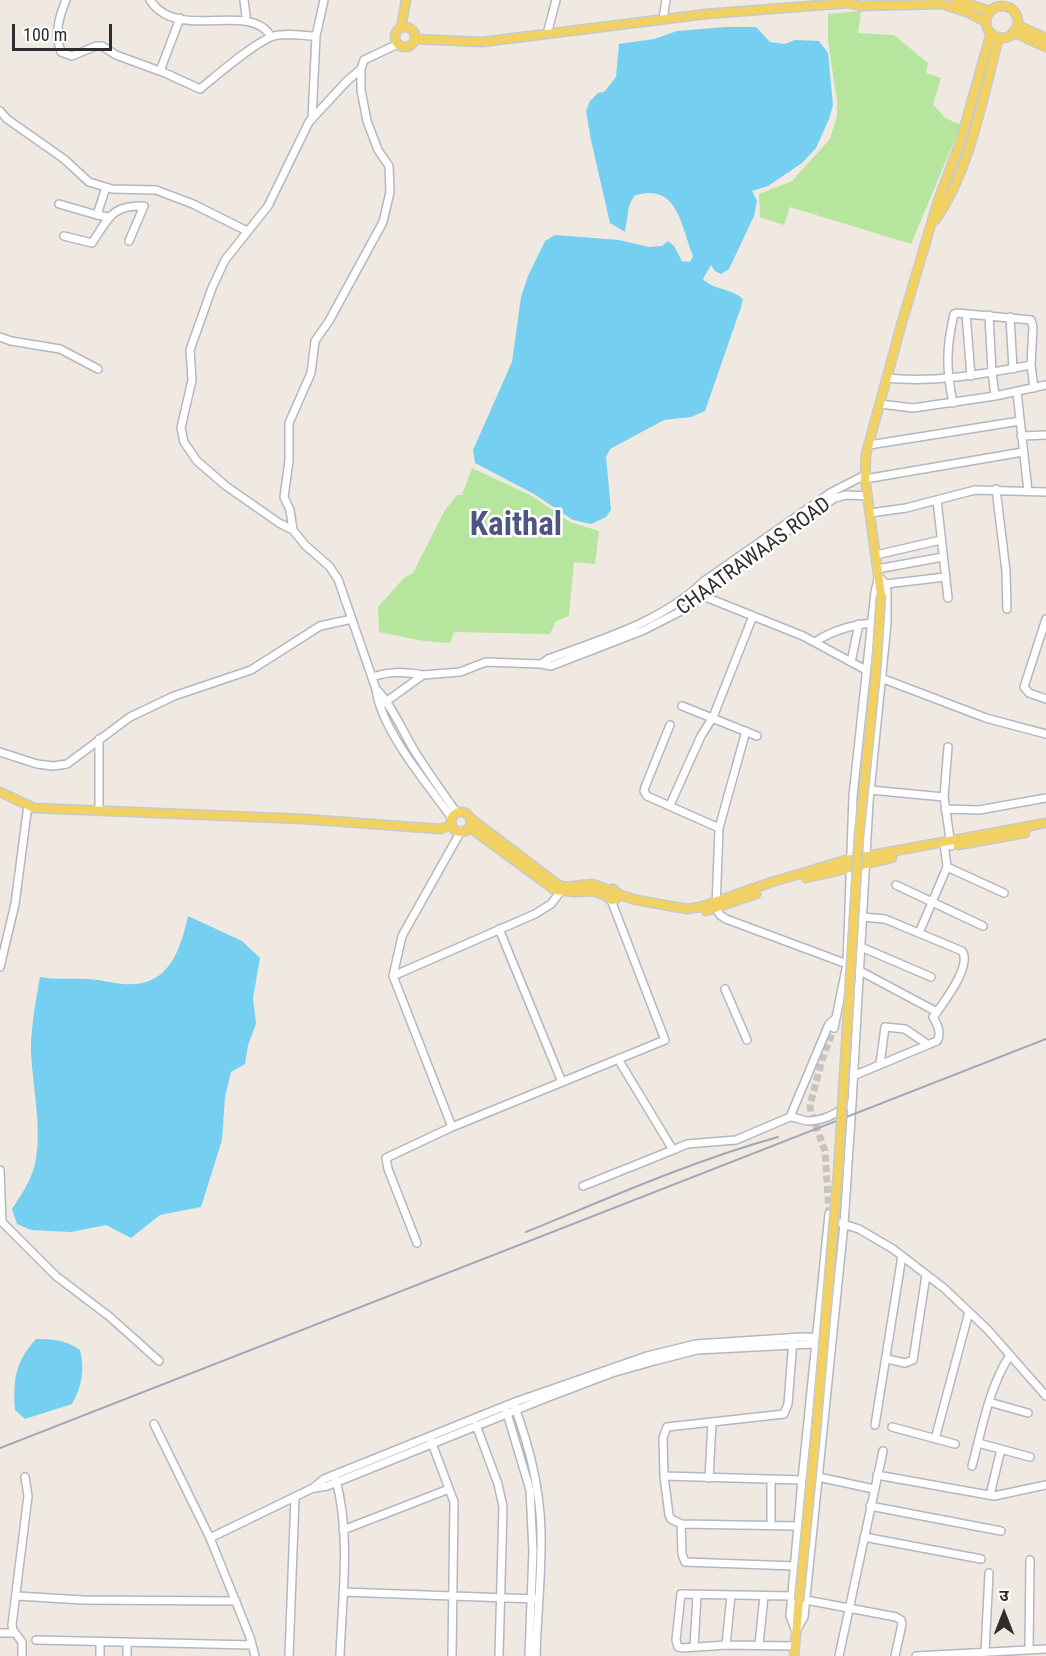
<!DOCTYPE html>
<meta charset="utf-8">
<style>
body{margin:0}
#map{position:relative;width:1046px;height:1656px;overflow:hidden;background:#efe9e1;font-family:"Roboto Condensed","Noto Sans Devanagari",sans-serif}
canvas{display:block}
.north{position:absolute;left:974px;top:1584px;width:60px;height:60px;-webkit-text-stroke:4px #fff;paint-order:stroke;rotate:0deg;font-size:16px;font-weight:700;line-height:24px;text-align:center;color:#2e2e2e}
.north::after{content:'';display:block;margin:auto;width:21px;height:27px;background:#2e2e2e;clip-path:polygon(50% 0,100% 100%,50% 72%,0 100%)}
.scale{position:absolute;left:12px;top:24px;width:100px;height:27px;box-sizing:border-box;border:3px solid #2e2e2e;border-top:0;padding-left:8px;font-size:18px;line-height:21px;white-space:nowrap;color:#2e2e2e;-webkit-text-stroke:4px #fff;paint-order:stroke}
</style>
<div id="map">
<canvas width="1046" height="1656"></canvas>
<div class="north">उ</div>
<div class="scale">100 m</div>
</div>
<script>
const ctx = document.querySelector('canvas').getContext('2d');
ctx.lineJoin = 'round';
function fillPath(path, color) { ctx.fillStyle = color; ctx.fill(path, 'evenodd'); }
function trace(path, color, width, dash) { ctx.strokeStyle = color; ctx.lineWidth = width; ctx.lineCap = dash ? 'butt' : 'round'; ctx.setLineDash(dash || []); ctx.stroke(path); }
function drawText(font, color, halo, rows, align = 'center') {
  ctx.font = font + ' "Roboto Condensed",sans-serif'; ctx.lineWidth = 5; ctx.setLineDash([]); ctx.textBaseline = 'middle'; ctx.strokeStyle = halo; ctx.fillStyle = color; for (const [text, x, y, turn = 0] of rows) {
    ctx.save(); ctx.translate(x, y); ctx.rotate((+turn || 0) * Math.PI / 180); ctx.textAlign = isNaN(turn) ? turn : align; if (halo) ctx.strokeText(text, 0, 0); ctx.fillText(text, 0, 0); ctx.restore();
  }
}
fillPath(new Path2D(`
 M861,11L858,33L894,35L928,63L926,73L941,78L933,104L945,118L961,125L911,244L790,207L784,225L760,217L759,194L792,181L830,139L837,116V101L828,41V14Z
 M472,468L532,496L570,522L599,531L595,564L574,562L569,616L556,621L550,634L454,632L450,643L424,641L379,632L378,607L404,578L413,573L445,510L457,495H462Z`), '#b6e59e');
fillPath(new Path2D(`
 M725,27H756L770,42L785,44L795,40L819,41L828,53L833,105L829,119L816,148L802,163L768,186L752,191L757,201L754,216L729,269L721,274L715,271L711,265L703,279C713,290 731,288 743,299L741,307L705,411L691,417L664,420L610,449L606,457L611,510L606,517L591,524L573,520L534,494L475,463L473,450L512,362L521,297L528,276L545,241L555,235L619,240L649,247L662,246L668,241L674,246L682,261L690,262L693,256C681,227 678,181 634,196L629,206L625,232L610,223L591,140L586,111L590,101L598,93L604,92L616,77L619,44L654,39L677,31Z
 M188,916L242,941L260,958L253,998L256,1024L248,1045L245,1064L231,1072L225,1097L222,1140L201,1207L160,1215L131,1238L106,1225L71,1232L31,1230L17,1224L12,1209C21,1195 31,1181 35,1164C43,1129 32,1085 31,1050C31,1025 36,1001 40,977C56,980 70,978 86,979C98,979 111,983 123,984C168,988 180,952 188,916Z
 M36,1339C53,1339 66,1340 80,1350C85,1370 82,1386 72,1404L25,1419L15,1410C13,1380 15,1362 36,1339Z`), '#75cff0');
trace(new Path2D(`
 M829,1214L825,1151L811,1112L810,1105L822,1060L834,1028`), '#c8c4bd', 7, [7, 3.5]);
const minor = new Path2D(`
 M66,0C59,17 54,34 61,52L72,56L96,46H102L116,55L165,73L200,89C216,76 256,41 274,36C287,32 303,36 316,36
 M150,0C178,43 248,0 271,36
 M244,0L246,16
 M663,19L666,0
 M547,34L556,0
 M398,44L364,60L361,69V90L367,121L378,150L389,166L390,192L383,222L329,321L315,341L311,373L289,423V461L284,497L290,510L293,530L305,545L329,566L338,579L376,689C381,730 428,785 452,818
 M160,71L180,18
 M0,111L7,119L64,159L89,182L112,189L156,190L193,204L247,231
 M312,119L316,36L324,0
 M106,187L97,215L109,217
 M59,204L97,215
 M64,236L92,243C109,218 111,205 144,206L129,241
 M966,314L971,376
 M989,315L992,372L995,396
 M1010,317L1013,369
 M0,337L11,341L60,349L98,369
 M886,378C936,383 983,374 1031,365
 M1017,392L1028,491
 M953,403C946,369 946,348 954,314L957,313L1031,320L1033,327L1031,365L1034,388
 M880,404L913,408L995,396L1046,385
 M1021,436L1046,435
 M869,445L1020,421
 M865,479L1023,452
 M996,489L1006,571L1007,609
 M937,500L948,598
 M870,513L906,508L975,490L1046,492
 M293,530L279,523L226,486L197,461L184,442L181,428L192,380L190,350L212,288L225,260L268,206L309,122L347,81L361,69
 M876,555L941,540
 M877,569L943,557
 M886,584L945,577
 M698,594L803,636L866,670
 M1046,619L1024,687L1029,693L1046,699
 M815,642C833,630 851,625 872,623
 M851,662L859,624
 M541,664L548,659C602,639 662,622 704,581L830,493L865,475
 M372,677C390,671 404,672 423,675
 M881,678L986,718L1046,734
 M376,689C390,702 403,732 414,750C427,771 442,792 457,813
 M380,706L423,675L460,672L486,662L541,664L551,666L644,630L693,605L710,585L835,498L846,495L868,496
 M682,706L757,736
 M670,725L645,787L644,791L647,796L719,828
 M746,731L719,828L716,908L720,915L726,919L847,964L937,1012C946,999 972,965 962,951L885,919L862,917
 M948,747L944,797L951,846
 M0,752L37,764L53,766L67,764L130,717L174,696L251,670L320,626L352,619
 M870,790L944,797
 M670,805L701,736L713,717L753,616
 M945,809L979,810L1046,798
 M99,811V739
 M947,867L1004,893
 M896,885L983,926
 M499,929L562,1082
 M919,933L947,867L944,843
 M861,947L931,977
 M0,967L15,904L28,805
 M393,976L535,914L551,904L564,887
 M725,989L747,1040
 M834,1028L847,964L853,796L875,592L878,579
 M880,1064L885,1027L905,1029L927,1044
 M853,1076L937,1041C942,1033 937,1024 933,1017L937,1012
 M790,1117L829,1024L835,1019
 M452,1127L393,976L402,936L461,831
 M673,1150L687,1144L736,1140L790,1117C797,1117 802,1121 808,1121C825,1121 838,1112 852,1103L869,802L887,624V592L886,584L879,577
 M0,1170L2,1222L56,1276L110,1317L159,1361
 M583,1186L673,1150L618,1059
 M840,1223L859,1229L893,1249L945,1289L988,1330L1046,1396
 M417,1243L388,1169L386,1158L452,1127L665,1040L611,900
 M793,1340L788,1404L784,1414L667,1427L663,1438L664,1476L802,1480
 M887,1359L905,1363L913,1360L926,1275
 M989,1402L1028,1413
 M514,1405C529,1445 540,1489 541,1531C542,1573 537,1615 536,1656
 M506,1410L530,1490L533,1551L529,1656
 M154,1424L210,1538L250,1637L255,1656
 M476,1425L498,1484L503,1507L499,1656
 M875,1425L902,1256
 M892,1427L955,1444
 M430,1438L454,1502L452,1656
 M935,1439L969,1312
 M978,1443L1030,1457
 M972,1466C982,1429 989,1387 1010,1355
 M877,1475L994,1496L1046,1485
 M664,1476L669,1515L671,1519L681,1524L798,1526
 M818,1477L874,1489
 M709,1478L712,1423
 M336,1480C351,1536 342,1599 340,1656
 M315,1488L327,1486L551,1396L612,1373L658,1360L697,1350L832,1343
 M990,1495L1001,1449
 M870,1506L1001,1531
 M681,1524L682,1554L685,1562L795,1566
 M771,1526V1480
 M343,1530L449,1489
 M864,1537L981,1559
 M210,1538L313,1488L324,1479L515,1402L647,1356L696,1344L802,1337L832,1338
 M343,1592L535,1599
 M17,1596L83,1600L236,1601
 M792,1596L681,1594L676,1640L678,1647L682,1648L726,1645L795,1646
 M806,1600L896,1617L901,1620L902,1624L895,1656
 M795,1629L790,1616L802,1480L829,1214
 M797,1629L804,1617L844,1224L852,1103
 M0,1633H15
 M36,1640L252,1645
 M726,1645L731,1595
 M759,1645L764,1596
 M694,1647L697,1595
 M1029,1650L1030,1560
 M985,1652L989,1573
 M22,1656V1642L13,1630L12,1625L28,1496L25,1477
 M100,1656V1642
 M127,1656V1642
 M289,1656L295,1497
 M839,1656L883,1451
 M916,1656L1046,1649`);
const major = new Path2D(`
 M956,0L990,11
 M986 22a16 16 0 1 1 32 0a16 16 0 1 1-32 0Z
 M1017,25L1046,38
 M395 37a10 10 0 1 1 20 0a10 10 0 1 1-20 0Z
 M401,28L406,0
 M1013,32L1046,47
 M415,39L482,42L706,14L849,3L860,6L942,4L967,12L986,22
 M935,220C970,172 983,95 999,37
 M881,595L865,479L866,454L902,322L938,201L960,143L991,33
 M0,792L34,808L304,819L440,829L452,825
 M451 822a10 10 0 1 1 20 0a10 10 0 1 1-20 0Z
 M470,818L557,884L564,887L592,884L609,890
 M469,827L555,890L575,892L593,891L607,896
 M958,845L1025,833
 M806,878L892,858
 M618,894L617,898L613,900L609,899L607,896L608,892L613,889L618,894L636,900L687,909L700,907L772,882L846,860L1046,823
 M706,911L756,894
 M794,1656L799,1601`);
trace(minor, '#b4b7c1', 10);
trace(major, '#c9c9c9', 11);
trace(minor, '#fff', 7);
trace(major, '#f2d163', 8);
trace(new Path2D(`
 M526,1232C609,1198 692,1161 778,1137
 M0,1448C349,1313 698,1178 1046,1039`), '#a3a6b8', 2);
const majorBridge = new Path2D(`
 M799,1601L816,1431L838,1173L859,836L876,671L881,595`);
trace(majorBridge, '#c9c9c9', 11, []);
trace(majorBridge, '#f2d163', 8);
drawText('21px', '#2e2e2e', '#fff', [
 ["CHAATRAWAAS ROAD",754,557,-36]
]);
drawText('bold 33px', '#4d5680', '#fff', [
 ["Kaithal",516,527]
]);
</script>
